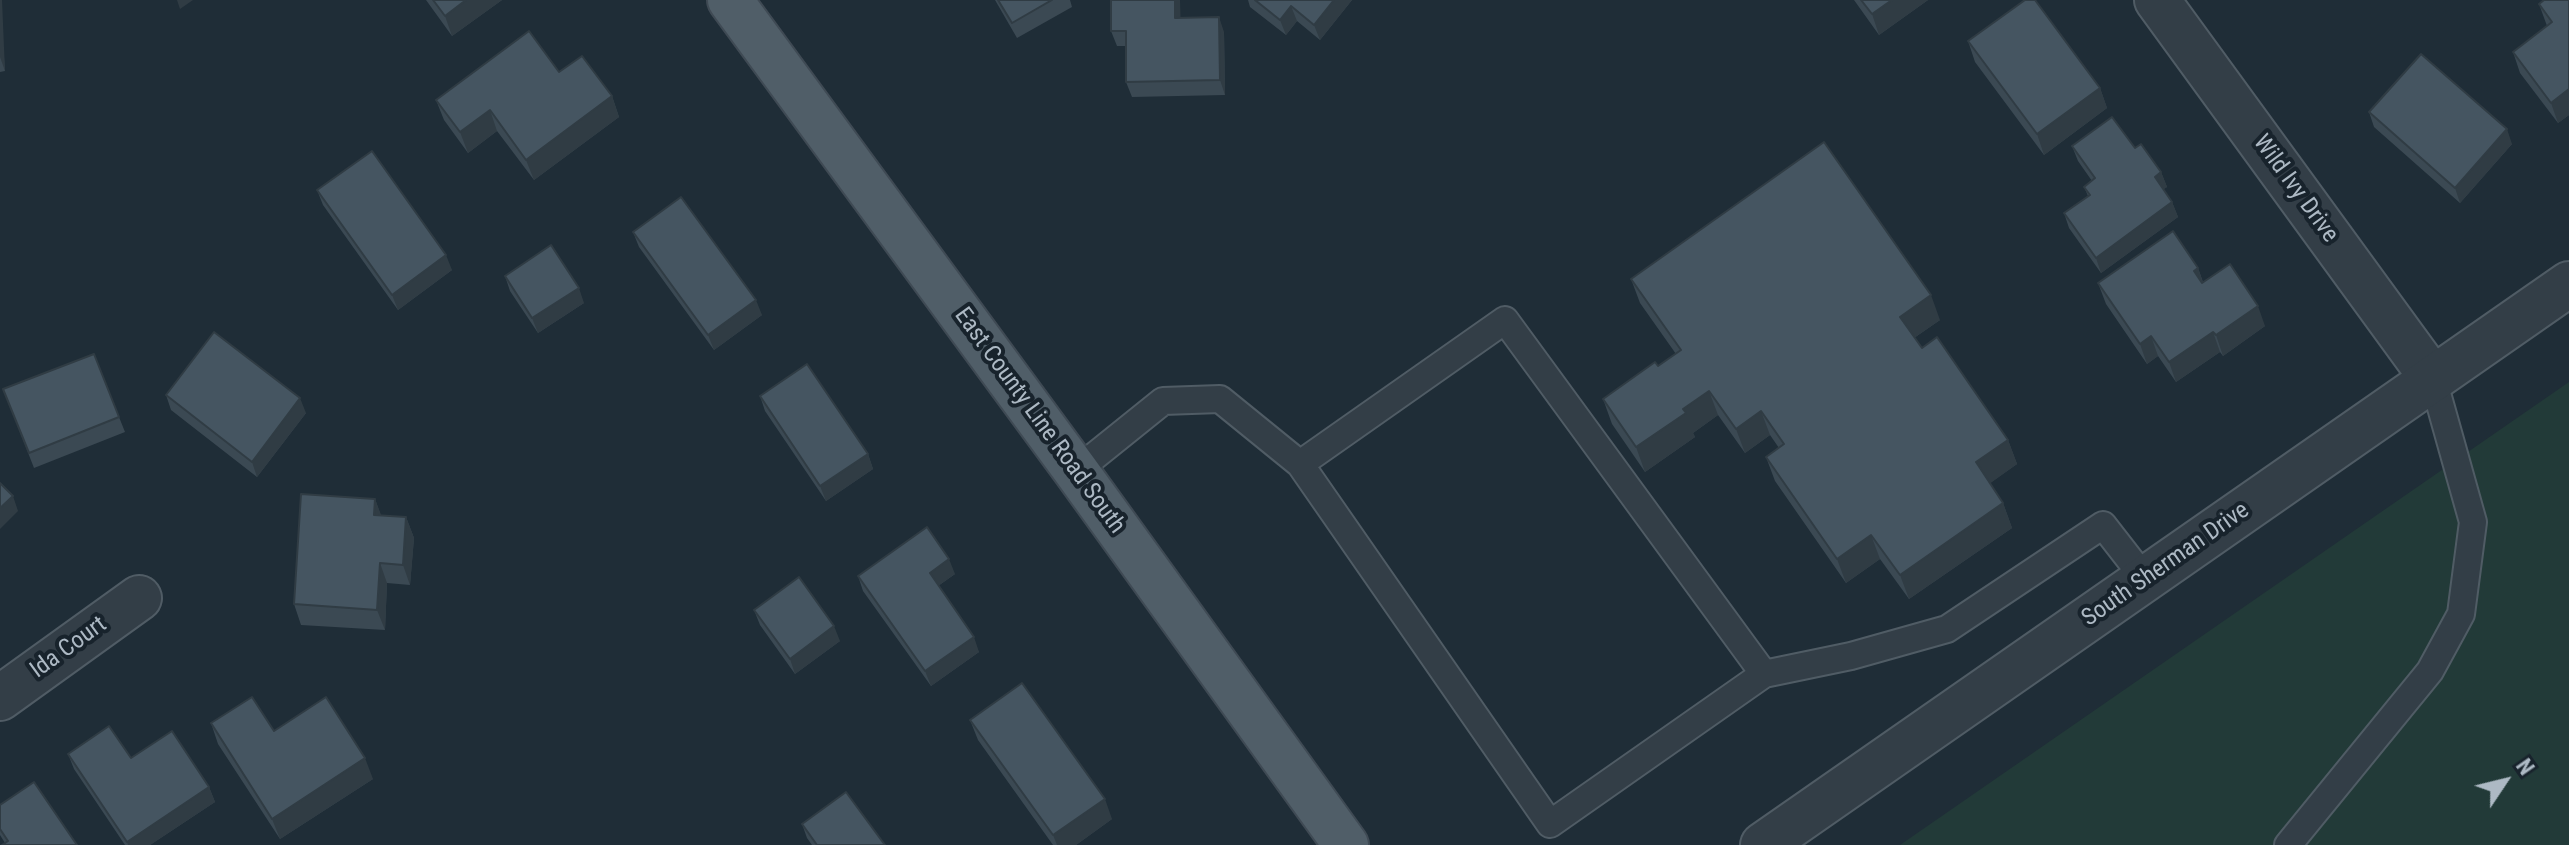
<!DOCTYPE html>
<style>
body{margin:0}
#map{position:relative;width:2569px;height:845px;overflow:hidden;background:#1f2d37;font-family:"Roboto Condensed",sans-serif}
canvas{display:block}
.north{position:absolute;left:2465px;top:741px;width:80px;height:80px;-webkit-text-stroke:6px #18232c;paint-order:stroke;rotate:55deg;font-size:22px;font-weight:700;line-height:32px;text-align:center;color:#adb9c4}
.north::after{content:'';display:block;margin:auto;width:28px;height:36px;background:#adb9c4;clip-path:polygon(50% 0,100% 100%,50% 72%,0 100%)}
</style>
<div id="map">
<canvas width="2569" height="845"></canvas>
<div class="north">N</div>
</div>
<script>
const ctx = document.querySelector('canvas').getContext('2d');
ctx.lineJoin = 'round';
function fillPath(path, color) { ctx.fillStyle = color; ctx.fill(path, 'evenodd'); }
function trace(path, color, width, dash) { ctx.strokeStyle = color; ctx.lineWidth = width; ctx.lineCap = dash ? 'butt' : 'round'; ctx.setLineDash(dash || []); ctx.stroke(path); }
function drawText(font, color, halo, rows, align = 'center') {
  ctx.font = font + ' "Roboto Condensed",sans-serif'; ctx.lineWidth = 8; ctx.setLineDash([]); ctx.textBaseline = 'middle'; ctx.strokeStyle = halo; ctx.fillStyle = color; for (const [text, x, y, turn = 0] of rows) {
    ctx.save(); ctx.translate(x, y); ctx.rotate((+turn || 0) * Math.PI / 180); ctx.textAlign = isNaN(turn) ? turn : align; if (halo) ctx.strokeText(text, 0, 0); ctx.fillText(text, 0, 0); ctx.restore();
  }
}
fillPath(new Path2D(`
 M2569,382V845H1900Z`), '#223a38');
const service = new Path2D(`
 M1300,464L1505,320L1764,674
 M1076,471L1163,401L1220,399L1300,464L1550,824L1764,674L1851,656L1947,629L2103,525L2145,579
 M2288,845L2430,671L2461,614L2473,522L2433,379`);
const minor = new Path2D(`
 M2157,0L2433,379
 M0,698L139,598`);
const tertiary = new Path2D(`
 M1763,845L2569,284`);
const primary = new Path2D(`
 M730,0L1076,471L1346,845`);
trace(service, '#505c65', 30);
trace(minor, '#505c65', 48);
trace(tertiary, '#505c65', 48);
trace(primary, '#3f4a54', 48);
trace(service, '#333e47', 26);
trace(minor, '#333e47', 44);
trace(tertiary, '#333e47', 44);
trace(primary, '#505e68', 44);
fillPath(new Path2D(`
 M0,0L5,71L0,72Z
 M426,0H502L452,36Z
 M995,0H1070L1072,7L1017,38Z
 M1180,0V18L1224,32L1225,95L1132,97L1126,82V46H1117L1111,31Z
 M1248,0H1352L1320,40L1297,21L1286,35L1250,7Z
 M1854,0H1928L1879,35Z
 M2569,0V115L2558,123L2520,73L2513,52L2547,26L2539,4Z
 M1968,41L2100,88L2107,108L2044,155L1975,62Z
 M559,72L612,96L619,117L534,180L497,131L468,153L444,120L436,100Z
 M2369,112L2512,144L2460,203L2374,127Z
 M2072,146L2135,148L2161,172L2167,187L2163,189L2172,202L2178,217L2101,273L2069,228L2064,213L2088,196L2084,187L2092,181L2078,161Z
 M317,190L452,270L398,310L323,205Z
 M633,232L762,315L714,350L639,247Z
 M2198,268L2203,282L2265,326L2223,356L2220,352L2176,382L2158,356L2147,364L2106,304L2098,283Z
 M505,276L584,303L538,333L510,291Z
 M1631,279L1940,320L1914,338L1922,348L2008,440L2017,464L1990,483L2003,503L2012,528L1909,599L1880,559L1846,583L1775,481L1766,457L1779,448L1770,435L1745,453L1718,415L1693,433L1695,437L1645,472L1612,424L1603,399L1658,366L1676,354L1640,303Z
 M166,395L306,413L257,477L171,410Z
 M760,396L868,454L873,469L826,501L765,411Z
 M9,404L119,417L125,432L34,468Z
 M375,499L381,516L406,517L414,538L410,585L387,583L385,630L301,625L294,604Z
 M955,574L938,586L979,652L931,686L863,591L858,576Z
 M754,610L840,641L795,674L760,625Z
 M970,720L1112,819L1076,845H1053L978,740Z
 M211,723L274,731L373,779L280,839L218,744Z
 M68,754L131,758L209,787L215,802L150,845H125L74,769Z
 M0,805L77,845L5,843L0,835Z
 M802,824L885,845H812L807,838Z`), '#3b4953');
fillPath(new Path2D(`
 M0,0H2L5,71L0,57Z
 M177,0H193L180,9Z
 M466,0H502L452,36L445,16Z
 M1175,0H1180L1181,33L1175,18Z
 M1334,0H1352L1320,40L1314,25Z
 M1892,0H1928L1879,35L1872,14Z
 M1291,6L1297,21L1286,35L1280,20Z
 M1219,17L1224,32L1225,95L1220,80Z
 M2100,88L2107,108L2044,155L2037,134Z
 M2569,89V115L2558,123L2551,103Z
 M612,96L619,117L534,180L526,160Z
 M490,110L497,131L468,153L460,132Z
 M2507,129L2512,144L2460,203L2455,188Z
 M2161,172L2167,187L2160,192L2155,177Z
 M2172,202L2178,217L2101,273L2096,258Z
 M446,255L452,270L398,310L392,295Z
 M2198,268L2205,289L2194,271Z
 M579,288L584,303L538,333L532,318Z
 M1931,295L1940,320L1908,342L1900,317Z
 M756,300L762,315L714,350L708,335Z
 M2258,306L2265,326L2223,356L2216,335Z
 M2213,332L2220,352L2176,382L2169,362Z
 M2151,336L2158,356L2147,364L2140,344Z
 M1709,391L1718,415L1693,433L1695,437L1645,472L1636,447L1683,409Z
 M300,398L306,413L257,477L252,462Z
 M1761,411L1770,435L1745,453L1736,429Z
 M2008,440L2017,464L1985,487L1976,462Z
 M868,454L873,469L826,501L820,486Z
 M13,496L18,511L0,529V508Z
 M375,499L383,520L374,515Z
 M2003,503L2012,528L1909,599L1900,575Z
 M406,517L414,538L410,585L403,565Z
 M1871,535L1880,559L1846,583L1837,559Z
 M949,559L955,574L935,588L930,573Z
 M380,563L387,583L385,630L377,610Z
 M834,626L840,641L795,674L790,659Z
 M974,637L979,652L931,686L925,671Z
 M365,758L373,779L280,839L272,819Z
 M209,787L215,802L150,845H128L127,842Z
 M1105,799L1112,819L1076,845H1057L1053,835Z`), '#303c44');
const building = new Path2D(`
 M433,0H466L445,16Z
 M998,0H1052L1012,23Z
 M1111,0H1175V18L1219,17L1220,80L1126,82V31H1111Z
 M1255,0H1334L1314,25L1291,6L1280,20Z
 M1861,0H1892L1872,14Z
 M2025,0H2035L2100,88L2037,134L1968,41Z
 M2544,0H2569V89L2551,103L2513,52L2552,22L2539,4Z
 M529,31L559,72L582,56L612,96L526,160L490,110L460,132L436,100Z
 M2421,54L2507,129L2455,188L2369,112Z
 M2112,117L2135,148L2141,144L2161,172L2155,177L2172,202L2096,258L2064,213L2090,195L2084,187L2095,178L2072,146Z
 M1824,142L1931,295L1900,317L1922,348L1937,337L2008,440L1976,462L2003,503L1900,575L1871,535L1837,559L1766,457L1784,444L1761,411L1736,429L1709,391L1683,409L1686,413L1636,447L1603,399L1655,362L1658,366L1681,350L1631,279Z
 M372,151L446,255L392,295L317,190Z
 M681,197L756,300L708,335L633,232Z
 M2173,231L2198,268L2194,271L2202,283L2230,264L2258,306L2216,335L2213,332L2169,362L2151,336L2140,344L2098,283Z
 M551,245L579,288L532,318L505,276Z
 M214,332L300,398L252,462L166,395Z
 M94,354L119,417L29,453L3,389Z
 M807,364L868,454L820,486L760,396Z
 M0,483L13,496L0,508Z
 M301,494L375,499L374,515L406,517L403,565L380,563L377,610L294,604Z
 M927,527L949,559L930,573L974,637L925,671L858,576Z
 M799,577L834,626L790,659L754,610Z
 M1022,683L1105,799L1053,835L970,720Z
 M252,697L274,731L326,697L365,758L272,819L211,723Z
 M109,726L131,758L172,731L209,787L127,842L68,754Z
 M34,782L77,845H2L8,841L0,829V805Z
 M846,792L885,845H817L802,824Z`);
fillPath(building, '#455561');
trace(building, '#303c44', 2);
drawText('24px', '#adb9c4', '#18232c', [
 ["Wild Ivy Drive",2295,189,54],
 ["East County Line Road South",1039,421,54],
 ["South Sherman Drive",2166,565,-35],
 ["Ida Court",69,648,-36]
]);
</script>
